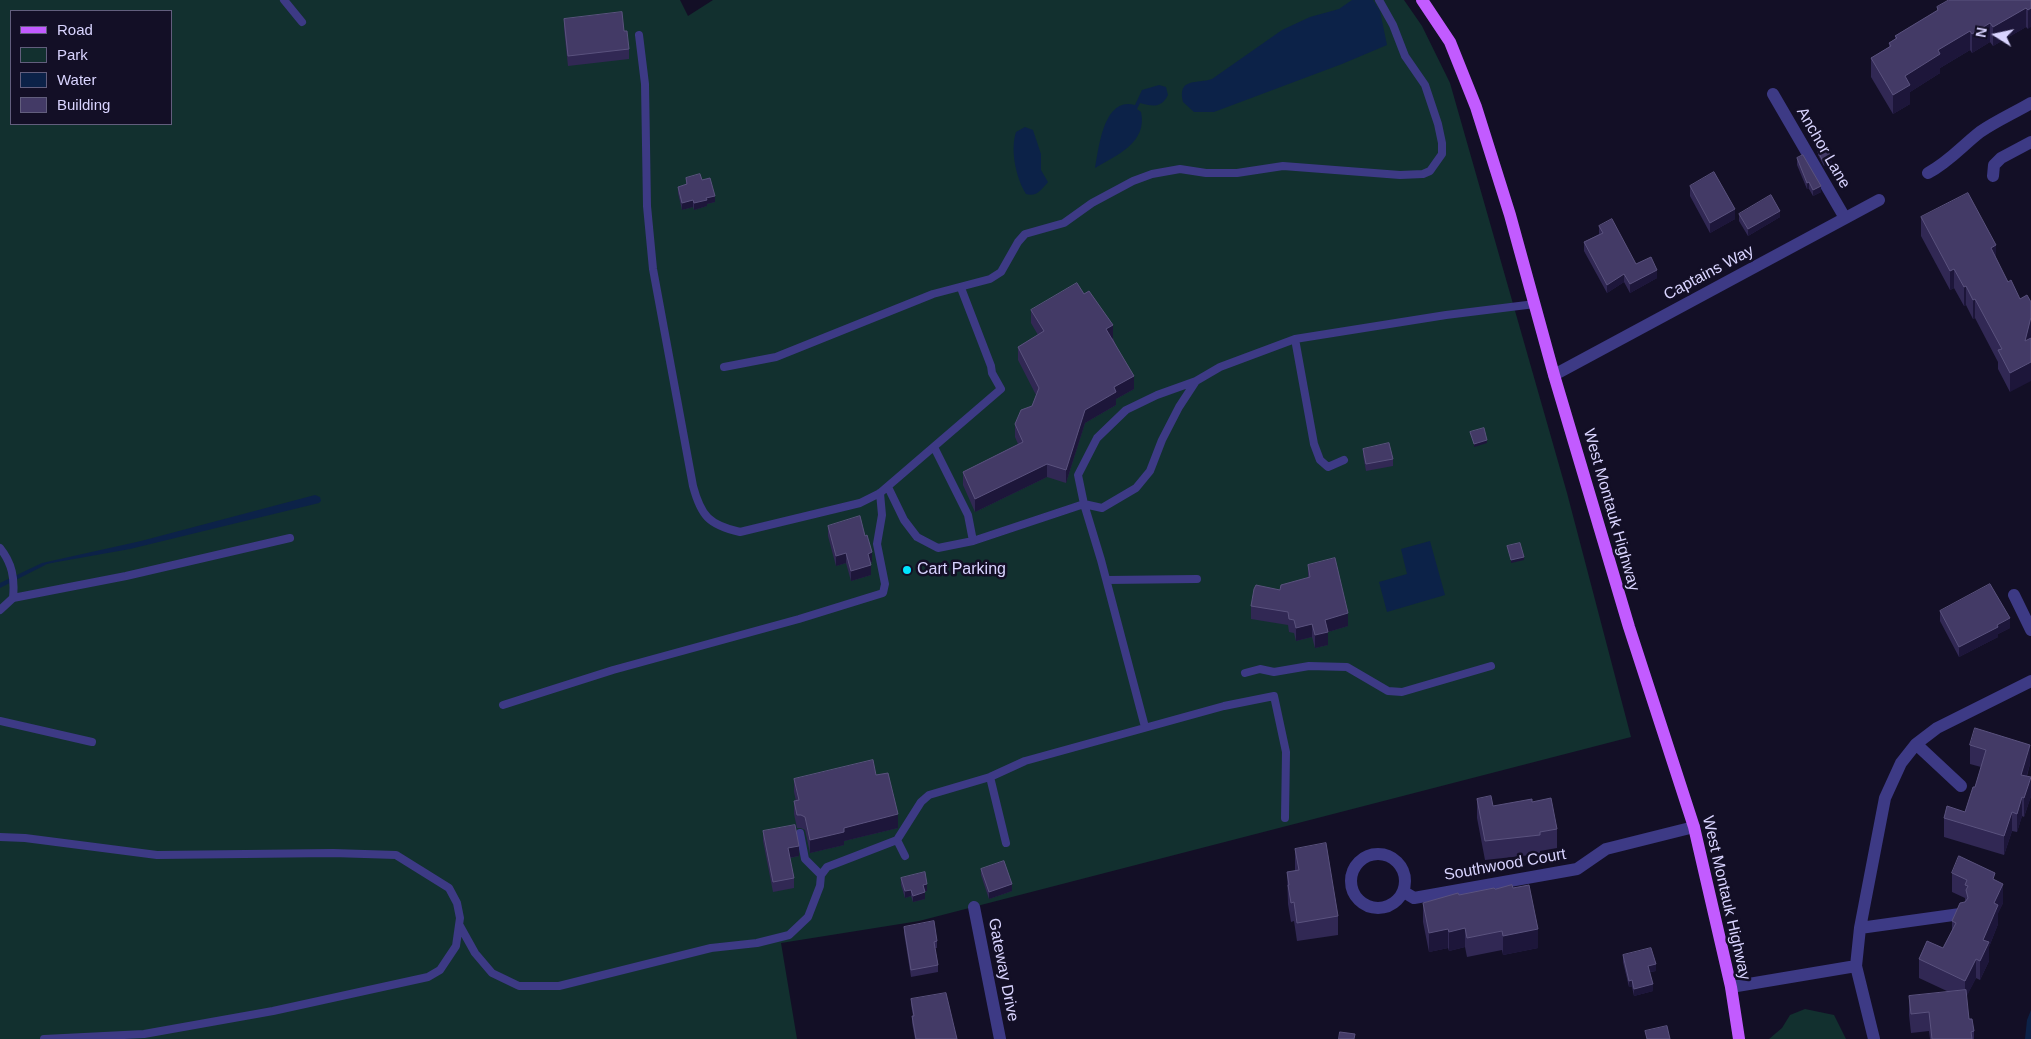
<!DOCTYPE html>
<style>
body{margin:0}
#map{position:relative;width:2031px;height:1039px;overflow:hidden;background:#130f26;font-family:Arial,sans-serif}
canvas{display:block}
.legend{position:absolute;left:10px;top:10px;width:162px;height:115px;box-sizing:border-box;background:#130f26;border:1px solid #625e7d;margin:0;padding:6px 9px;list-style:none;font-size:15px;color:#d9d4ff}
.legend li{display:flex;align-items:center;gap:10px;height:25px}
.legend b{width:25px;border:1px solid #625e7d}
.north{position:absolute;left:1971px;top:10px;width:50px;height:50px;-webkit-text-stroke:4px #130f26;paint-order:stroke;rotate:280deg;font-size:14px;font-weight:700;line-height:20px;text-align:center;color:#d9d4ff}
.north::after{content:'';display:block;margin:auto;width:18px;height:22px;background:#d9d4ff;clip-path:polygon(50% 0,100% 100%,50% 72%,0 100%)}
</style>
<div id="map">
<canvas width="2031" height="1039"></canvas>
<ul class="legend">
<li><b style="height:6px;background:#c25bff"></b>Road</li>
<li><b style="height:14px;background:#12302f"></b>Park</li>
<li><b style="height:14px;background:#0c2248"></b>Water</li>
<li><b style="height:14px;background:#433a66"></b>Building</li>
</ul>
<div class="north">N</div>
</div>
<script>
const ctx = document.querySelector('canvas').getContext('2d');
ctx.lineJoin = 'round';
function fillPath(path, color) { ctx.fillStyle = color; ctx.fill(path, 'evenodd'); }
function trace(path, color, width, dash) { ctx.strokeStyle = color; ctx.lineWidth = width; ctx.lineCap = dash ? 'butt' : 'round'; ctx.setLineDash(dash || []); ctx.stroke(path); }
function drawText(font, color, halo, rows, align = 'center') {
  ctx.font = font + ' Arial,sans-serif'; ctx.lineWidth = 5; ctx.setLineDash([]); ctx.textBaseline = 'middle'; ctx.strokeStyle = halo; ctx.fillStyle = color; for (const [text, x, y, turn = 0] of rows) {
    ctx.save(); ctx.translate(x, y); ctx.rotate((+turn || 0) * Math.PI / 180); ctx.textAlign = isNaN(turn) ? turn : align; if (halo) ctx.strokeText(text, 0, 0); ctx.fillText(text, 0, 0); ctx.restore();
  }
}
fillPath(new Path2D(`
 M0,0H680L688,16L713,0H1404L1422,26L1450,83L1567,493L1631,737L919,921L781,943L797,1039H0ZM11,11H171V124H11Z
 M1805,1009L1834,1015L1846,1039H1769L1782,1028L1790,1015Z`), '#12302f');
fillPath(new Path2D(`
 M1352,0H1373L1380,11L1387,45L1342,64L1214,112H1194L1183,102C1177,77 1198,84 1212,79L1282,30L1310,17L1339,9Z
 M1159,85L1166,87L1168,95C1161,109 1152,106 1140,103L1137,109L1141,112C1148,143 1115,156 1095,168C1099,146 1104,96 1135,105L1142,90Z
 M1025,127L1033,130L1041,154V170L1048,182C1041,190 1037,197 1026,194C1016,178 1010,150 1016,132Z
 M315,495L320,497L321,501L319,503L130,549L57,562L47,564L0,588V583L42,563L141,541Z
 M1430,541L1445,595L1387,612L1379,582L1407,574L1401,549Z
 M2031,1010V1039H2025L2027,1020Z`), '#0c2248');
trace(new Path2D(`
 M284,0L302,22
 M639,35L645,84L647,206L653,269L693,486C701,516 709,525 740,532L860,503L880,493L1001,389L992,373L991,366L961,288
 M1295,339L1314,444L1320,460L1328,467L1344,460
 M724,367L776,357L933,294L990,279L1001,272L1018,242L1025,234L1064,223L1092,203L1133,181L1152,174L1180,169L1206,173H1237L1283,166L1400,175L1423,174L1430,171L1442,154V143L1438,124L1425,85L1405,56L1393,25L1379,0
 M1196,381L1220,367L1295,339L1446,315L1535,304
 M934,447L968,515L973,541
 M888,487L904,520L917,537L938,548L973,541L1084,504L1102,508L1136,488L1150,471L1162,440L1179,407L1196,381L1157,395L1126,410L1097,438L1078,475L1084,504L1101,560L1145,727
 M0,548C12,563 15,578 13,598
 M1107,580L1197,579
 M0,610L13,598L126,576L290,538
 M1245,673L1260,669L1274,672L1309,666L1347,667L1388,691L1402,692L1491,666
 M503,705L613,670L799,619L883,593L885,584L877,544L882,515L880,493
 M0,721L92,742
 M990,777L1006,843
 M0,837L25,838L157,855L333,853L396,855L449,888L457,903L460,918L456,946L440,970L428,977L273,1011L144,1034L44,1039
 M897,840L921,802L929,795L990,777L1025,761L1224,706L1274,696L1286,752L1285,818
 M821,875L827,867L897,840L905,856
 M460,926L475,953L492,973L519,986H559L711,948L757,943L789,935L808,917L820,886L821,875L805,859L800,833`), '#3d3a85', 8);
trace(new Path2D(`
 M1773,94L1845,218
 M1928,173C1949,162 1962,146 1980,132C1996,121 2014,113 2031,103
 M1993,176L1994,165L2001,158L2031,142
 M1554,375L1879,200
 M2014,595L2031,630
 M1916,744L1961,786
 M1351 881a27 27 0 1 1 54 0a27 27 0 1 1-54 0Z
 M1404,892L1414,898L1577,869L1606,849L1694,827
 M974,907L1000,1039
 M1860,928L1960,914
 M1731,987L1856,966
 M1874,1039L1856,966L1860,928L1885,798L1901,763L1916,744L1937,728L2031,681`), '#3d3a85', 12);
trace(new Path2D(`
 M1422,0L1450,42L1476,107L1510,215L1554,375L1629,627L1694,827L1731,987L1739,1039`), '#c25bff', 12);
fillPath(new Path2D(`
 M2031,0L2028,29L2026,27L1993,46L1990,42L1972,53L1970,50L1940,68V73L1910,92V104L1893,114L1871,77V58L1889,47V43L1895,39V36L1937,11V7Z
 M564,19L624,31L629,49V59L568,66L564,29Z
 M1818,152L1832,162L1824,166L1818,155Z
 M1797,158L1821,192L1813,196L1809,189H1807L1797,165Z
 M686,178L702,180L715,202L707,204V206L694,210L693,207L682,210L678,193V187L686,185Z
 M1690,186L1735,219L1710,233L1690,196Z
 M1739,214L1780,217L1748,236L1739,221Z
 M1921,217L1996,258L2008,282L2020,299L2031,302L2030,338L2010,392L1998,369V362L1975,318L1973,319L1966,305L1964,306L1954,288L1950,290L1921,236Z
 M1599,226L1636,264L1657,278L1630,293L1624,282L1607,293L1584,251V242L1599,234Z
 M1031,310L1113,338L1134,389L1116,399V405L1085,423L1066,483L1047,477L975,512L963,485V472L1018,444L1015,437V424L1032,406L1036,395L1018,360V347L1038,335L1031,323Z
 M1363,449L1393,459V466L1366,471L1363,455Z
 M828,526L865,536L872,562L871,563V575L851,581L846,563L836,566L828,536Z
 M1308,565L1348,626L1328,632V645L1315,648L1312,637L1296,641L1294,633L1289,632L1288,625L1251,619V606L1280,590L1308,578Z
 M1940,611L2010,628L1998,634V637L1959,657L1940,621Z
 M1970,745L2030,764L2027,776L2031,796L2024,817L2022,816L2017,832L2012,831L2004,855L1944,837V818L1965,812L1975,787L1981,767L1970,764Z
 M876,775L898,828L844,841V845L810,853L805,830L801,828H797L794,814V801H796L794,792V779Z
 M1477,799L1493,806L1532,802L1557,829V848L1540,851V854L1485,860L1477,818Z
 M763,831L799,856L790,858L794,878V888L773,892L763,841Z
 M1295,849L1338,916V935L1297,941L1294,921L1291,922L1288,904L1287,872L1295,871Z
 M981,869L1012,891L989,899L981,875Z
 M1952,873L1995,880L2003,903L1998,913V924L1989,947V961L1980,980L1976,978L1966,997L1969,1019L1974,1031V1039H1930L1929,1031L1911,1033L1909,1015V996L1949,992L1919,978V959L1943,948L1952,931V921L1965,901V898L1952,892Z
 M901,878L927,891H925V899L913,902L911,896L905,898L901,885Z
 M1513,888L1538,948L1503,955L1502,950L1467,957L1465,947L1449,951L1448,948L1429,952L1423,922V903L1495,889Z
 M904,927L937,941V948H935L938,965V972L911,977L904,933Z
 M1623,955L1656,971L1650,972L1653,991L1634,996L1632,987H1629L1623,962Z
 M911,999L957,1039H915L912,1023V1016H913L911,1005Z`), '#312854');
fillPath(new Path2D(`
 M2026,8V27L1993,46V27Z
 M2031,8V27L2028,29V10Z
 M1990,23V42L1972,53V34Z
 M1970,31V50L1940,68V73L1910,92V104L1893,114V95L1905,76L1938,50Z
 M1832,159V162L1824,166V163Z
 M1809,182V189H1807V183Z
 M1821,186V192L1813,196V190Z
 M715,196V202L707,204V206L694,210V203L706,198Z
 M693,200V207L682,210V203Z
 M1735,209V219L1710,233V223Z
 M1780,211V217L1748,236V229Z
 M1996,245V264L1991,248Z
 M1954,269V288L1950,290V271Z
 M1657,270V278L1630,293V284Z
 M1624,274V282L1607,293V285Z
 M1966,286V305L1964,306V287Z
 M1975,299V318L1973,319V300Z
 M2031,317V336L2025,360V341Z
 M1113,325V338L1106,342V329Z
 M2031,362V381L2010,392V373Z
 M1134,376V389L1116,399V405L1085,423L1066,483V470L1085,410L1114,387Z
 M1487,440V443L1474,447V444Z
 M1047,464V477L975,512V499Z
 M872,552V562L868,564V554Z
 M846,553V563L836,566V556Z
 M1524,557V560L1511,563V560Z
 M871,565V575L851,581V571Z
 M1348,613V626L1328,632V645L1315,648V635L1325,620Z
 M2010,618V628L1998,634V637L1959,657V647Z
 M1312,624V637L1296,641V628Z
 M2030,745V764L2021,794V775Z
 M2031,777V796L2024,817V798Z
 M2022,797V816L2017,832V814Z
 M2012,812V831L2004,855V836Z
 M898,814V828L844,841V845L810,853V840L844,828Z
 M799,846V856L788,858V848Z
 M927,884V891L923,892V885Z
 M1012,884V891L989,899V892Z
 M2003,884V903L1998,913V924L1989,947V961L1980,980V961L1983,940L1994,903Z
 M911,890V896L905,898V891Z
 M925,892V899L913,902V896Z
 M1465,928V947L1449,951V932Z
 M1448,929V948L1429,952V933Z
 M1538,929V948L1503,955V936Z
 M1976,959V978L1965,1000V981Z
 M1656,964V971L1648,972V966Z
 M1632,980V987H1629V981Z
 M1653,984V991L1634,996V989Z`), '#1d163a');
const building = new Path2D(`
 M1949,0H2031V8L2028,10L2026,8L1993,27L1990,23L1972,34L1970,31L1938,50L1940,54L1905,76L1910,85L1893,95L1871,58L1891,46L1889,43L1897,38L1895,36L1938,10L1937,7Z
 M622,12L624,31H627L629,49L568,56L564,19Z
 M1826,148L1832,159L1824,163L1818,152Z
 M1803,155L1821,186L1813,190L1809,182L1807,183L1797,158Z
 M1714,172L1735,209L1710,223L1690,186Z
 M700,174L702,180L710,178L715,196L706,198L707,200L694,203L693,200L682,203L678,187L687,184L686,178Z
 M1968,193L1996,245L1991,248L2008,282L2011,280L2020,299L2027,295L2031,302V317L2025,341L2031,338V362L2010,373L1998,350L2002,349L1975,299L1973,300L1966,286L1964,287L1954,269L1950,271L1921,217Z
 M1771,195L1780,211L1748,229L1739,214Z
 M1612,219L1636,264L1651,257L1657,270L1630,284L1624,274L1607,285L1584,242L1603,233L1599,226Z
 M1077,283L1084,294L1089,291L1113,325L1106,329L1134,376L1114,387L1116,392L1085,410L1066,470L1047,464L975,499L963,472L1023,442L1015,424L1021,410L1032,406L1039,388L1018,347L1044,331L1031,310Z
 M1484,428L1487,440L1474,444L1470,432Z
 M1389,443L1393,459L1366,464L1363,449Z
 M860,516L865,536L867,535L872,552L868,554L871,565L851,571L846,553L836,556L828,526Z
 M1520,543L1524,557L1511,560L1507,546Z
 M1335,558L1348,613L1325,620L1328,632L1315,635L1312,624L1296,628L1294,620L1289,619L1288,612L1251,606L1254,589L1256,585L1280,590L1281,585L1310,577L1308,565Z
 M1990,584L2010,618L1997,625L1998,627L1959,647L1940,611Z
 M1975,728L2030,745L2021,775L2031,777L2024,798L2022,797L2017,814L2012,812L2004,836L1944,818L1947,806L1965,812L1973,787H1975L1986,750L1970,745Z
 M873,760L876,775L888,773L898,814L844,828V832L810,840L805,817L801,815H797L794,801L799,800L794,779Z
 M1491,796L1493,806L1532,799V802L1551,798L1557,829L1540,832V835L1485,841L1477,799Z
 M795,825L799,846L788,848L794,878L773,882L763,831Z
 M1326,843L1338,916L1297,923L1294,902L1291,903L1288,885H1289L1287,872L1299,870L1295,849Z
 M1959,856L1995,873L1993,879L2003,884L1994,903L1998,905L1983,940L1989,942L1980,961L1976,959L1965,981L1919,959L1927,941L1943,948L1956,923L1952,921L1960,903L1965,902L1968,898L1966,890L1968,886L1965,885L1967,880L1952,873Z
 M1004,861L1012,884L989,892L981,869Z
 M925,872L927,884L923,885L925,892L913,896L911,890L905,891L901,878Z
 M1512,885L1513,888L1529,885L1538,929L1503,936L1502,931L1467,938L1465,928L1449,932L1448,929L1429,933L1423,903L1458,893L1459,895L1494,888L1495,889Z
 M934,921L937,941L934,942L938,965L911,970L904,927Z
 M1651,948L1656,964L1648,966L1653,984L1634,989L1632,980L1629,981L1623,955Z
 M1966,990L1969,1019H1972L1974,1031L1971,1032L1972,1039H1932L1929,1012L1911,1014L1909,996Z
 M946,993L957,1039H916L912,1016H914L911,999Z
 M1667,1026L1670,1039H1647L1645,1031Z
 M1340,1032L1355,1034L1354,1039H1339Z`);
fillPath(building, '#433a66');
trace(building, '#5a527e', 1);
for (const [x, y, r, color] of [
 [907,570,5,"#00e5ff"]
]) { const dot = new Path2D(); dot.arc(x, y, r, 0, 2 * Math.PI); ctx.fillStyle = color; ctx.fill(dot); trace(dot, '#130f26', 2); }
drawText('16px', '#d9d4ff', '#130f26', [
 ["Anchor Lane",1823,148,60],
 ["Captains Way",1709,273,-28],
 ["West Montauk Highway",1611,510,74],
 ["Southwood Court",1505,865,-10],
 ["West Montauk Highway",1726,898,77],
 ["Gateway Drive",1003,970,79]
]);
drawText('16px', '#d9d4ff', '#130f26', [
 ["Cart Parking",917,570]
], 'left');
</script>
